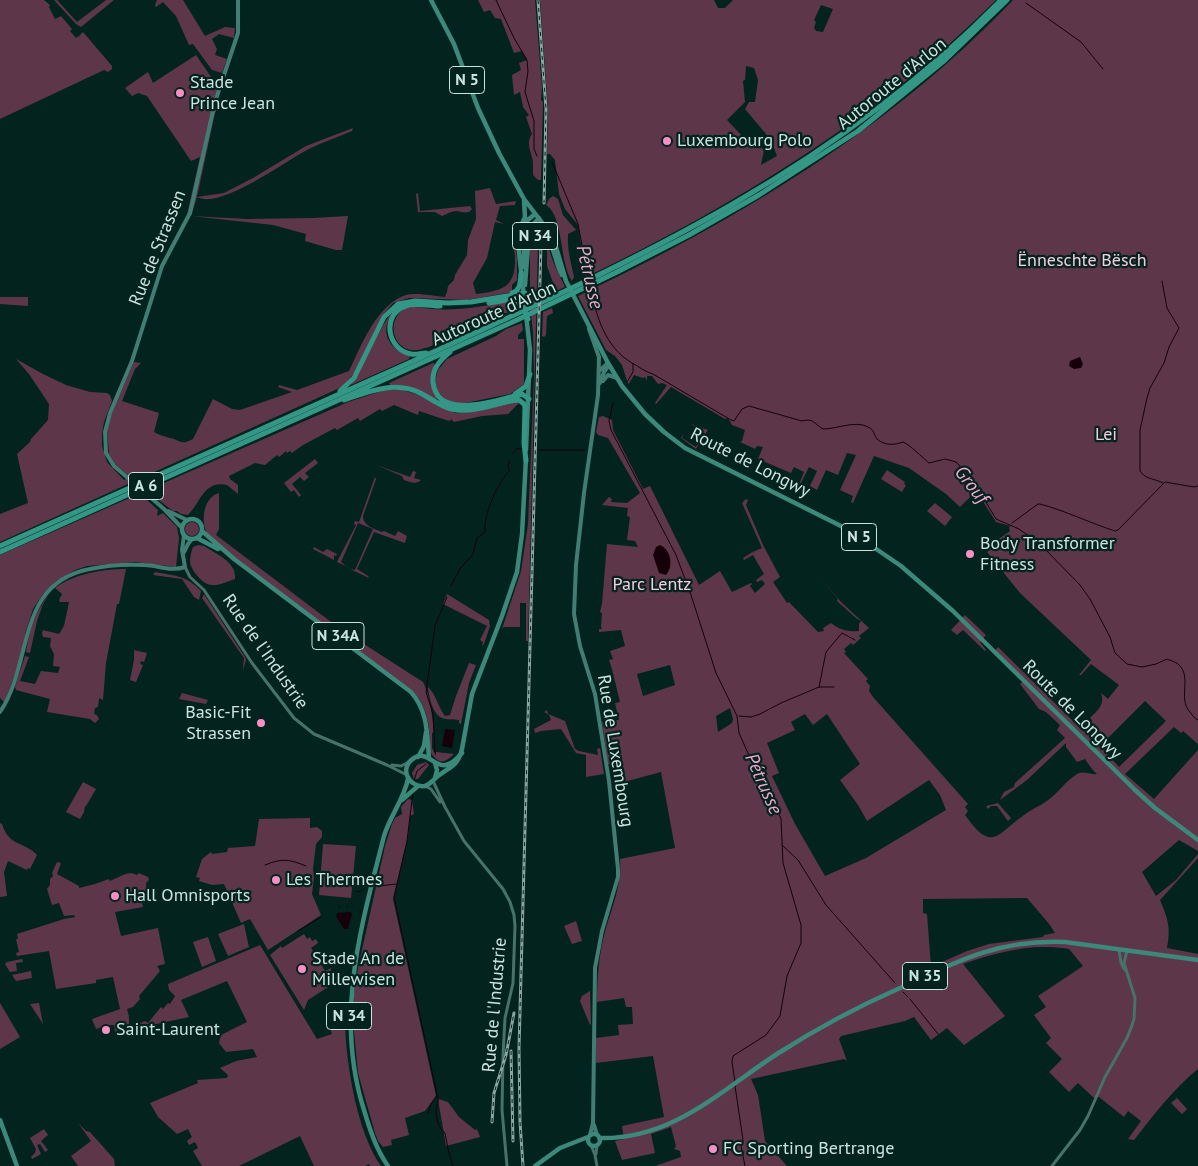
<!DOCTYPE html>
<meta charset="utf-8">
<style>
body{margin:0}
canvas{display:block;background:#02231e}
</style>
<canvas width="1198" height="1166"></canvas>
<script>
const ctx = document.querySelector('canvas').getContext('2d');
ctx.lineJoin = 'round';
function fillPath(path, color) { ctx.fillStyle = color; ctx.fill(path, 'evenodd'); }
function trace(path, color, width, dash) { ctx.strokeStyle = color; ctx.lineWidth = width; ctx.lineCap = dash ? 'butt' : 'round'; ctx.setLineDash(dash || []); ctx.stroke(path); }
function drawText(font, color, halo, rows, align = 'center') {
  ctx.font = font + ' "PT Sans",sans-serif'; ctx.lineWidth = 4.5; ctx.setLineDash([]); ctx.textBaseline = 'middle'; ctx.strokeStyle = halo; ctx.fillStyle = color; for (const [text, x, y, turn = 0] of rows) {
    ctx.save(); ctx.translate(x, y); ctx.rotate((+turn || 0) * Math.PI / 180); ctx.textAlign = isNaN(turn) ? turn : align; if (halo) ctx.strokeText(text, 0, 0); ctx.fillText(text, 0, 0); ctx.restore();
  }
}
fillPath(new Path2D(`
 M0,0H44L50,5L49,7L55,19L61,16L72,29L70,31L76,38L78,36L80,38L79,36L83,32L112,66V69L108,72L104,70L0,119Z
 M54,0H57L77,22L106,0H114L81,27L76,24Z
 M157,0H183L205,36L225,27L235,28L234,38L219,34L212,39L217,49L215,55L227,59L222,73L212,70L193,44L189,45L176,16L163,2L156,7L155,5Z
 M478,0H535L542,87L541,100L543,102L541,180H538L533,175C533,170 533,166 533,162C532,152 525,144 532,134L526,117L529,115L523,107L520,92L514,95L512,75L521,70L519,63L527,60L522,51L514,53L501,19L495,18L490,10L484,12Z
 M540,0H714L718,8H725L733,0H996C878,118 736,205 586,277L578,225L565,209L559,194L555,160L550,154H547L548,109ZM821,5L833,9L823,32L816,31L814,28L816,22L814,20ZM746,66L754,68L758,80L755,102H749L745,109L771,140L777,156L761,165L764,150L751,137L744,138L727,120L745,102L743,81L745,80Z
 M1013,0H1198V744L1183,731L1181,733L1174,727L1125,774L1154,799L1198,750V851L1179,840L1142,872L1156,896L1176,880L1198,854V858L1160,900C1168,919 1171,928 1167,948L1198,954V1069C1173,1089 1153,1116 1134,1140L1128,1139L1141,1121L1128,1111L1124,1117L1099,1097L1094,1098L1078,1083L1069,1092L1049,1072L1062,1059L1046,1043L1051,1038L1034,1015L1046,1007L1038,996L1083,966L1069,949C1031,943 999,952 963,964L1005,1016L964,1045L947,1028L931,1040L914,1017L905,1021L841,1036L839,1039L847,1061L844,1059L751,1079L758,1095L765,1141L787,1166H655L681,1157L680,1151L674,1149L676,1146L671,1127L651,1134L655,1153L622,1160L615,1141L624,1139L622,1126L664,1117L653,1056L596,1063V1038L619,1035L618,1025L633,1024L632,1007H626L624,998L597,1002C597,978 599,954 605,932C612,907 622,885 620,859L675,848L661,772L624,782L622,762L608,764L602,722L619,720L615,703L620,702C616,687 614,674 609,660L613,659L610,651L625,646L621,630L599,632V629H602L601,627L602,613L600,612L602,604L607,544L638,547L635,541L627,540L630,517L627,516L628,508L602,505L609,497L612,499L611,502L627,503L640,493L608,438L598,435L596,432L599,417L603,416L612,420L613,430L643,489L650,486L699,585L720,571L732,592L751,583L752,584L750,586L755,593L765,584L762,580L757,582L756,580L764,574L753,555L744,560L743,558L754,551L753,554L755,551L762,548L742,503L746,499L748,500L746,505L763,545L780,577L773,582L787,603L789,602L818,632L824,631L823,628L831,623C840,630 848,632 859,631V624L861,621L856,618L837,601L838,599L817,574L841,602L869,628L859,636L861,638L853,645L851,643L844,649L846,652L844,653L868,679L866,681L870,686L869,691L873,697L968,804L965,807L968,811L965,815C992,853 996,835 1024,815C1033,808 1045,804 1053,796C1060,790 1070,777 1079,773C1085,771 1091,775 1097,774L1092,769L1085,759L1077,762L1066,747V743L1027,780L1000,800L1004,792L1014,787L1015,783L1065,738L1057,730L1060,725L1046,712L1039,709L1020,684L1023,681L994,652L998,647L1080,728L1088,720L1090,722L1092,720L1090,718C1098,710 1105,705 1101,693L1108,699L1119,685L1091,664L1081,675H1079L1091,660L1020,593L987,552L994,547L992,544L1010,531L1009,528L1010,526L996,522L982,500L975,492L960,507L946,494L909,468L874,456L853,503L851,502L853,496L840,490L856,455L847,453L838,475L826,470L817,490L810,486L817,471L809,467L794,497L804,472L794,467L791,473L758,459L763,447L757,446L755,449L740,442L742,441L745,430L732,425L728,418L725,419L671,387L656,404L655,403L667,385L662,383L658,384L652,376H647V381L645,377L643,378L634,375L630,382L628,384L622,365L615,356L606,350L578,296C737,220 890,129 1013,0ZM670,665L675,685L643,696L637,674ZM1145,701L1166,721L1119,767L1100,746ZM730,708L733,719L732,723L718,732L716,716ZM805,714L813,725L827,714L860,764L840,780L858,805L867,821L929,780L940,795L946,810L866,858L825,876L795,824L772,776L779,773L767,743L795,730L791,722ZM1027,898L1050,925L1055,933L1044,935L1043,937L989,944L967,951L931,967L927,914L923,913V899Z
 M196,55L218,87L212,105L216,107L217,103L223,104L218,108L215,113L197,197L224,193L253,178L306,146L353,128L352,131C338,137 323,142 309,149C286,160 221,210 197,197L191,216L247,219L313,218L348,216L342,250H336L305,241L306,234L273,225L191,216L187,215L200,157L191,161L147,96L138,93L132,96L125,88L148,72L153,83Z
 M490,188L496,204L516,201L515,205L500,206L496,220L504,224L495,222L487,258L473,283L476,294C501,291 516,288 515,258C515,251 512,245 514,239L517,259V280L512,285V292L467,300L409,298L393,303L382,316L355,372L344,386L0,542V514L28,503L17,454L30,442L31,439L48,420L49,404L29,374L16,359L43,374L66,385L90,392L107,393L110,395L112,401L104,422L102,434V446L107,462L124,480L130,477L115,464L109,454L107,431L111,415L134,362L141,363L135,369L122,401L159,413L154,432C159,435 164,436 170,438C181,440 180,446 193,439L213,399L232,409L240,410L292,392L278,387L279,385L297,390L349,371C361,346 377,304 406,295C417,292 434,296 445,297L447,292L448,286L454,280L455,275L467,255L468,240L476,219L475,191Z
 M418,193L420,211L470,206L472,209L469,212C464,213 462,212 457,211C451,211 447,214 442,216L435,212H418L416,194Z
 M553,196L558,199L563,215L576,230L568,234C567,250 571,262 574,277L572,281C559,262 564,216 546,205L549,199Z
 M542,240L547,244L554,264L565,287L556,291L547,266V244L538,243L528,641H526V603H520V627H504L502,629L521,571L528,524L534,376L533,333L530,304V248L535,241Z
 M0,297H28V306L0,304Z
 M512,301L520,307L429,347C422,349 414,352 407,349C390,342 389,317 405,309C413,305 423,308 432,309C459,311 485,306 512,301Z
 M552,308L553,313L547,316L546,335L544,337L542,336L543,312Z
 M391,313C391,316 388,320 387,324C383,341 396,352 410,356L409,359L351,385L382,327Z
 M522,323L523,330L518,335V339H524V384L510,394L465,403H455L448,401L441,395L437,390L435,381L438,370L447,359L496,336L506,329Z
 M433,363L435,364L432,387L437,398L436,400L401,386L390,385L389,383Z
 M385,390H402L416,394L455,413L470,412L520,402L508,414L482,416L454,422L451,419L450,421L446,420L419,411L418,415L394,405L382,411L380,409L360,421L358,418L337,430L335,428L303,445L292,453L290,451L287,453L286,451L279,457L277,455L265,465L255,463L229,476L230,479L238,485V494L227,485C204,480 201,502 188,515L181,514L177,511H173L153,496L147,500L158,510L157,516L163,513L177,527L179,538L176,567L135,562L87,566L75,570L56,581L43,594L33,609L26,631L22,655L6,699L4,702L0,698V555L348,402Z
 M691,424L708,430L696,449L681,438L684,433L682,438L696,447L705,434Z
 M315,459L318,463L305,473L309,477L304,481L300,477L292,484L301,495L299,497L294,490L291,492L284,483Z
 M376,465L410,477L413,471L416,472L414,478L421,480C416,485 410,482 404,480L402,476Z
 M887,470L905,482L904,484L906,485L902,492L881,479Z
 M375,477L376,479L363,516C363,526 375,529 382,532L384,531L395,536L398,531L407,536L405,543L374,532L357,569L368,576L369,578L350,569L355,570L373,529L358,523L341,562L346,566L337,562L356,525L354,524L355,521L359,522Z
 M219,493V529L216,535L339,628L423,682C429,693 433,718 434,732L432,733V748L436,756V752L454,754C443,765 438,763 430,752C430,729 429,709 413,691L225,551C220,545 209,538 206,531C201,519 204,497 219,493Z
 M935,503L952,517L945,526L927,511Z
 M185 529a7 7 0 1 1 14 0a7 7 0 1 1-14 0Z
 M198,545L204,546C216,554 237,562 235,579C228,581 219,586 212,585C203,585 192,571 190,563C190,557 191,552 193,547Z
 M314,547L323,552L327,549L337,554L336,556L334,555V560L313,549Z
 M126,569L119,604H117L106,663L103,700L99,698L98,707L95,708L94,714L97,715L99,719L95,723L90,719L47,712L50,699L16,690L15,687L25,656L29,657L20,681L35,684L41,671L58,673L60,667L53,666L54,654L50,646L51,638L43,637L42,633L43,630L59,634L64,626L69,602H60L59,600L62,594L55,588C73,574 103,569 126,569Z
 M155,572C175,576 186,575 201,591L199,600L194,597L182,579L153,575Z
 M51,591L43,604L37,621L30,653L26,652C31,625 35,613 51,591Z
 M204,594L245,657L246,660L243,670L244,658L202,598Z
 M447,594L489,620L490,626L484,644L482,646L483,642L480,640L487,626L443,604Z
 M965,615L986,635L980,642L986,650L985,651L963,630L957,635L951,630Z
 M134,650L147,653L144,662L141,661L140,664L143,665L136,682L130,680L134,660Z
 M469,663L476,665L469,683L461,724L459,723V720C454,719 446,720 442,718C432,713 429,697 428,687C436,694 438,707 445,716L450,715L456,696Z
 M182,693L208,700L206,704L179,699Z
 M547,710L548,714L565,721L575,749L579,751L598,755L597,749L600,748L604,774L586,777V755L576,753L561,729L541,731L535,733L534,729L551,720L549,715L544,712Z
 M426,762L429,765L418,779H414L412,773L417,765Z
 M83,782L96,789L86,806H85L84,812L80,819L66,812Z
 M408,799L412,800L414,814L410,816L408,837L393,899L436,1096L425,1111L405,1118L409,1135L391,1140L392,1145L383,1147L378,1141L375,1133L358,1073L353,1021L354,995L358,968L385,846L392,824L395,818L402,814L401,807Z
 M998,803L1011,818L1008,821L997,806H991L988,809L986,806Z
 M310,818V828L317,827L322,831V837L316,844L313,869L314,877L312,894L321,915L268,950L250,919L241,923L224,884L212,885L199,881L200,878L196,877L202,859L211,852L212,854L227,852L228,848L255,846L259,819Z
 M0,823L2,824C9,847 24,841 37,855L30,869L28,868L27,870L8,861L4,872L7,896L0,897Z
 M323,844L356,846L351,898L319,895Z
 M57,862L61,863L57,874L79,886V888L95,884L109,879L110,881C120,877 128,870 137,875L139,873L148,877L149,880L146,883L147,902L142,903L143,907L115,912L121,936L158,928L165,964L157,966L160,971L139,996L140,999L133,1007L127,1009L129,1017V1031L116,1035L114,1025H108L96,1029L92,1019L120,1009L113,977L96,980V983L56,989L49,951L17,956L16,953L19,952L16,939H18L17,934L64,919L75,917L74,915L64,916L59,903L52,905L47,889L50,885V879L53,876L52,873Z
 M576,921L582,941L572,944L564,926Z
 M244,924L249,947L228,956L218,934Z
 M304,934L307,939L310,937L312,941L316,939L318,943L311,948L325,971L331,968V971L328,973L330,976L332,974L333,976L331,977L332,980L335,978L337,971H340L339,980L308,1000L304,1010L270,955L281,946L282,948Z
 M208,937L216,961L202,967L193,942Z
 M260,945L317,1039L332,1034L329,1026L345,1023C346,1063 357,1133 381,1166H370L369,1164L365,1166H314L300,1136L239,1166H202L193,1151L198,1148L195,1142L189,1145L187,1141L192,1137L188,1129L177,1134L158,1117L150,1103L198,1083L197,1080L227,1078L228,1075L220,1068L236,1061L257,1057L253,1049L226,1052L219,1043L221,1035L247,1022L227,981L181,1000L189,1017L133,1029L135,1025L145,1021L148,1023L161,1007L163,1009L168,1003L170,1004L175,996L169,990L168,984Z
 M22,959L23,962L16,963L17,971L10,972L5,964L7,962Z
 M31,971L32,978L16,981L12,975Z
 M590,991L591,1024L590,1025L580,1001L582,996Z
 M0,1003L20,1037L0,1049Z
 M39,1003L43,1024L30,1004Z
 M1177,1098L1187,1109L1182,1114L1171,1103Z
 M438,1099L448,1102L459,1117L475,1130L477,1129L480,1137L446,1146Z
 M78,1123L86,1131L90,1132L114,1159L115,1166H78L71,1156L91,1141Z
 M44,1129L48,1135L41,1141L48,1150L45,1152L40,1144L37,1145L41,1154L32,1159L31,1157L35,1153L36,1149L30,1138Z`), '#5e364a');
fillPath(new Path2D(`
 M1080,357L1083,364L1081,368L1074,369L1069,366L1070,361Z
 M660,545C671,550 674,566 666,575L659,573L653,555L656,547Z
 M445,729L455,730L452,748L442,746Z
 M337,913L350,912L352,914L348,929H344L336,916Z`), '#150009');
trace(new Path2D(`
 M496,0L514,38L527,60L528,71L525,92L534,121V149L537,156
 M1026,3L1081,42L1103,69
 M552,162L578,224L588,277
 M1162,281L1167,308L1179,328L1169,347L1164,363L1150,388L1147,398L1140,430V471C1146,480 1154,478 1163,483
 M590,286C596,316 605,347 632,363C640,367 645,372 653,374L731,420L734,421L742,409L749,406L802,421C814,418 813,423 823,429C837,429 856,420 868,427C874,429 874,435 877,439C885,446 895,445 903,442C910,445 922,457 929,463L945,459L956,462L972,479L996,519L1019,529L1040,544L1080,585L1090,599L1110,637L1115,653L1127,664L1142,667L1156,664L1167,659C1170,660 1175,662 1178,664C1193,677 1177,698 1190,712C1193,716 1194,718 1198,720
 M627,382L633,372V364
 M613,403L609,421L611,430L676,555L691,595L716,673L737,716L739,733L756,771L779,814L781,819L783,863L801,925V943L787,976L780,1016L766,1035L733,1056L732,1062L735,1082
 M539,450H585
 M513,453L516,449L522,448
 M1012,523L1038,504H1040C1066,511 1090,523 1115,531L1118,530L1165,482L1194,487L1198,486
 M451,586L460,569L473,554L477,538L485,532C483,515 498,482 510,470L508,468L509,461
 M819,687L826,652L842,633L855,640
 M739,716L751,717L760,714L781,703L819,687H834
 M435,753L433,714L426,692L435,626L447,597
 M414,781L417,771L426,764
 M413,792L407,841L394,897L438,1099C439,1104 436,1106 436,1111C436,1119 439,1129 445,1133L448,1149L453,1166
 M782,845L798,860L826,905L895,983
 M265,865C282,858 289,859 306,866
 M379,886L396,884
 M357,892L363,890
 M351,903L352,904
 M347,907L348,905
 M339,908L340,906
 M360,913V911
 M298,931L321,917
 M903,992L908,997
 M910,999L938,1034
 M735,1086L743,1140L741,1146L745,1166
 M428,1114L431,1104L437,1095`), '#150009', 1);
trace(new Path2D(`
 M185,567L190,577L204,590L252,663L294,718L314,734L387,765L407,775
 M392,765L401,766L407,763
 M433,781L445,807L464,841L503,889L510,902L514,915L515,926L513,983L505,1018L503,1056L502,1110L507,1166
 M425,786L431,789L440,802
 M1119,950L1121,963L1125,970
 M591,1145L595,1155L597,1166
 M596,1154L597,1145
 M1052,1166L1080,1130L1088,1116L1105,1077L1127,1038L1131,1028L1134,1019L1135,998L1124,963L1127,951`), '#477269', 3);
trace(new Path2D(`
 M589,329L599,357L598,395L584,493L576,565L574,614L580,646L595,694L609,781L618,869V877L602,931L595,968L593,1123L590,1135
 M599,371L608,363
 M603,381L608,375L617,378
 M600,383L604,372L609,365
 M168,511L187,520
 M182,528L164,509L114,466L106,453L105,432L110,413L132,361L162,266L190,213L215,102L238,33V0
 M183,554L188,544L192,539
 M0,712C34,662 15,583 90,569C108,565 126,564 144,565C158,565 170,572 185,567L182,550L184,535
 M594,1125L597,1135`), '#417d72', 4);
trace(new Path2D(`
 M431,0L454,44L478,108L499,153L524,199L553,237L566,281L608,363L622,386L645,414L664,432L685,448L847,529L901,566L953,611L1135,790L1155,808L1198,840
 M524,201L525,217L517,235L530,350L526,450
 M523,224L535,214
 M524,267C524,243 521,236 539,218
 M525,285L528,246L529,241L537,235L545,236C555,246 555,263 562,275
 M182 529a10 10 0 1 1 20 0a10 10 0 1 1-20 0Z
 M202,531L234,559L411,692C428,711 427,734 429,758
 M197,538L218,549
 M462,753C437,783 432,747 414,758C398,768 409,788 425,786C431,784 433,780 438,776C451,766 458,766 462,749L472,694L502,616L517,572L522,534L526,458
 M418,757L424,746L426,732
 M435,763L437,770L435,778
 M402,800L418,786
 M0,1120L17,1166
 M588 1140a6 6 0 1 1 12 0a6 6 0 1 1-12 0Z
 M599,1138C672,1140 720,1091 777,1054C816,1029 857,1007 900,988C957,961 1000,939 1065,942L1198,960
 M388,1166C376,1149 370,1130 364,1110C334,1016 361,927 384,836C390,816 404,799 408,779
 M535,1166L560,1148L588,1137`), '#3c887a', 4.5);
trace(new Path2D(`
 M512,293C521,290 520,282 521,273
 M513,300L522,306L528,319
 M489,303L525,297
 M450,352C440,360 432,369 433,382C437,422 498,400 522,394L529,399
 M426,353C421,353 416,355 411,354C387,350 381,314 406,306C416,302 430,306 440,306
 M340,391L354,378L384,317L398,304L415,301L448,303L471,302L525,293
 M515,394L526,386L530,374
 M344,400C370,391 396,380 422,394C433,400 445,409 457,410C478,412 499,402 519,400L524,404L525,407L524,443L526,461
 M0,546C144,481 288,418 431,353C641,258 838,167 1001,0
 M0,552L517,320L615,273L689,235L759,195L858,131L945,60L1007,0`), '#349786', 5);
const rail = new Path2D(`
 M538,0L546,109L544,203
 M511,1051L513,1141
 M492,1122L494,1093L506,1055L514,1013
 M523,1166L520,1122L519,1048L541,243`);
trace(rail, '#8ba5a0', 3);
trace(rail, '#02231e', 1, [4]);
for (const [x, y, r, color] of [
 [180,93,5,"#fa8fc6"],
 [667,141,5,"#fa8fc6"],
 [970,554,5,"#fa8fc6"],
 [261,723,5,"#fa8fc6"],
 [276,880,5,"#fa8fc6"],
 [115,896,5,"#fa8fc6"],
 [302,969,5,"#fa8fc6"],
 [106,1030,5,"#fa8fc6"],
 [713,1149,5,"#fa8fc6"]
]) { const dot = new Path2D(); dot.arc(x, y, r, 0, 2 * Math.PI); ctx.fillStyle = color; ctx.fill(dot); trace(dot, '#02231e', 2); }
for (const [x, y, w] of [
 [467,80,35],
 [535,236,45],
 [146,486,35],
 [859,537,35],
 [338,636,52],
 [925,976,45],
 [349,1016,45]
]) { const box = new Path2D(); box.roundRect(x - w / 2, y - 13.5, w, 27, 4); ctx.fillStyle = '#02231e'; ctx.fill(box); trace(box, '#cde3de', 1); }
drawText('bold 16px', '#cde3de', null, [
 ["N 5",467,80],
 ["N 34",535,236],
 ["A 6",146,486],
 ["N 5",859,537],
 ["N 34A",338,636],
 ["N 35",925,976],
 ["N 34",349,1016]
]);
drawText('18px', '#cde3de', '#02231e', [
 ["Stade",190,83],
 ["Prince Jean",190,104],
 ["Luxembourg Polo",677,141],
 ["Body Transformer",980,544],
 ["Fitness",980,565],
 ["Basic-Fit",251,713,"right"],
 ["Strassen",251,734,"right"],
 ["Les Thermes",286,880],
 ["Hall Omnisports",125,896],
 ["Stade An de",312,959],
 ["Millewisen",312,980],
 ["Saint-Laurent",116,1030],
 ["FC Sporting Bertrange",723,1149]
], 'left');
drawText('18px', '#cde3de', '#02231e', [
 ["Autoroute d'Arlon",892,84,-39],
 ["Rue de Strassen",158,248,-68],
 ["Autoroute d'Arlon",494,314,-24],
 ["Route de Longwy",750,463,27],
 ["Rue de l'Industrie",265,652,55],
 ["Route de Longwy",1072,710,45],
 ["Rue de Luxembourg",615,751,81],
 ["Rue de l'Industrie",495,1005,-85]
]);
drawText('18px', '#facce1', '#02231e', [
 ["Ënneschte Bësch",1082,261],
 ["Lei",1106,435],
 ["Parc Lentz",652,585]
]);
drawText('italic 19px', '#f3a8cd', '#02231e', [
 ["Pétrusse",589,277,77],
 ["Grouf",971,485,52],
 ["Pétrusse",763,784,66]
]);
</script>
